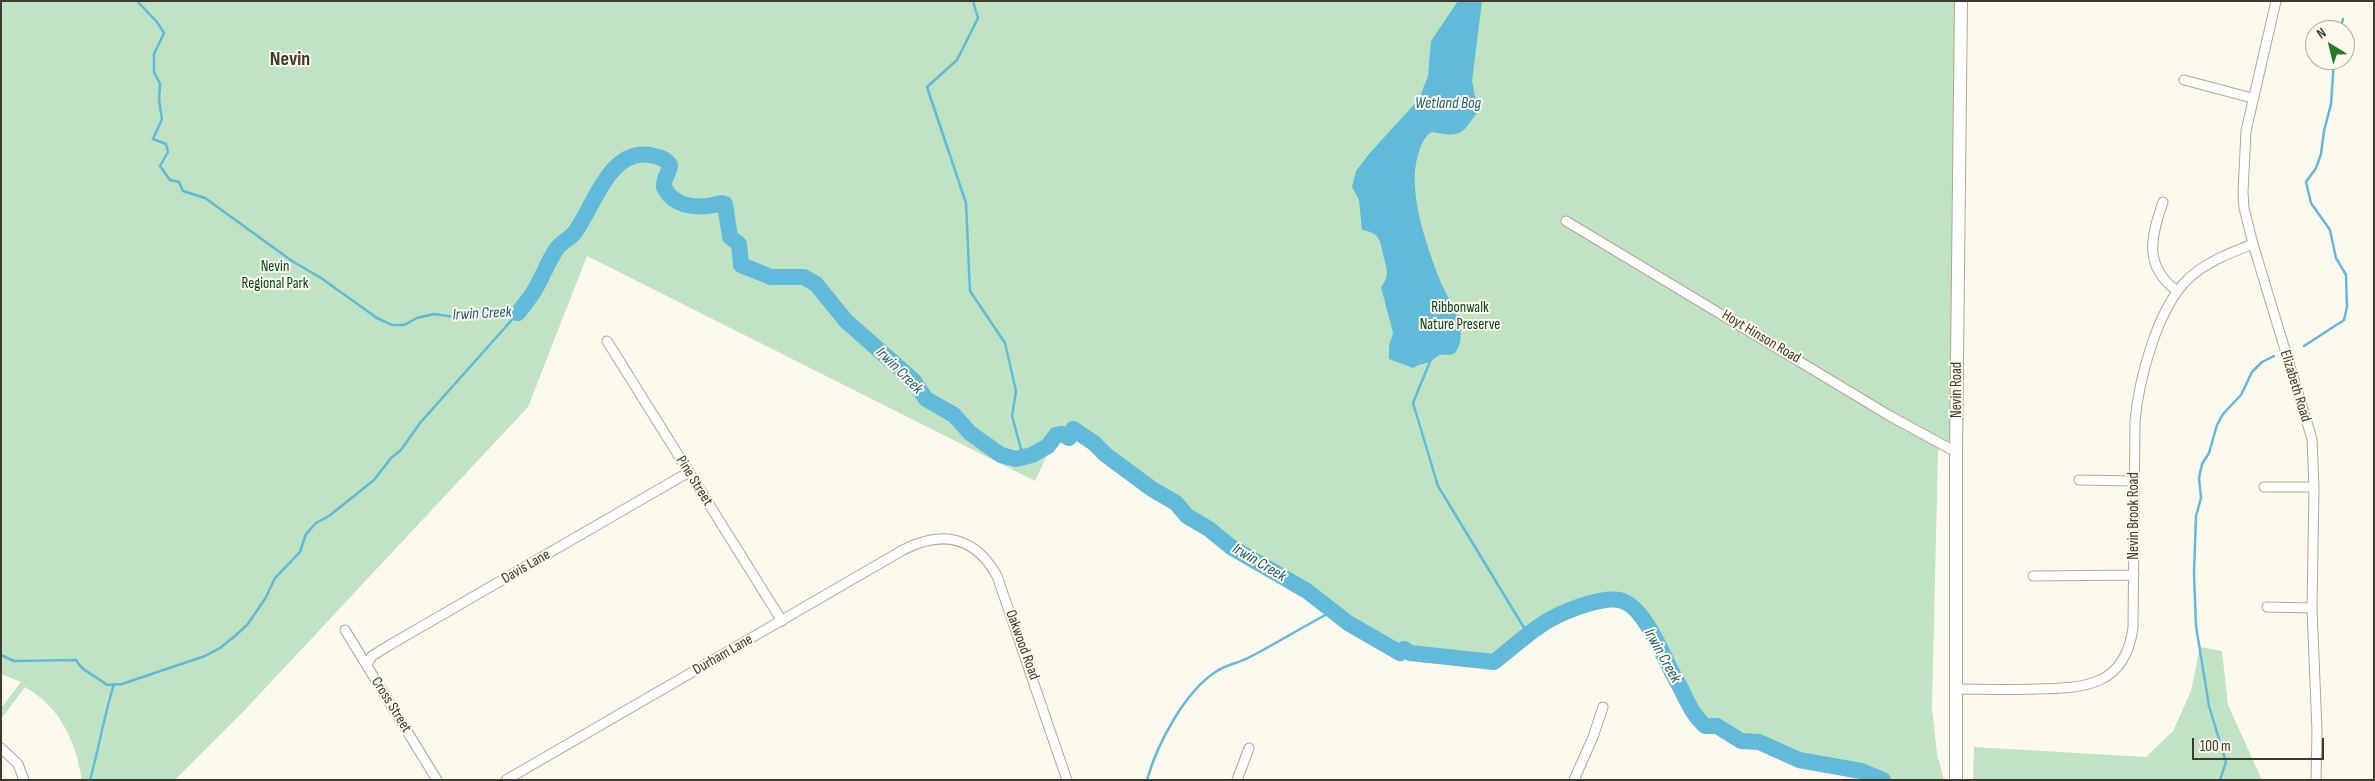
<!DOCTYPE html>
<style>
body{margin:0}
#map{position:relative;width:2375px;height:781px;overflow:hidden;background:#fef9ef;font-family:"Sofia Sans Condensed",sans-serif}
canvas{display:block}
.frame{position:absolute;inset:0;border:2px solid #3f3a30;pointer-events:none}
.north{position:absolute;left:2305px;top:20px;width:50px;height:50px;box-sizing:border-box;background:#fef9ef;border:1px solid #b2ada3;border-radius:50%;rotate:324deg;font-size:14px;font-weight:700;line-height:20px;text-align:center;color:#3f3a30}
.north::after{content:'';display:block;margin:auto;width:18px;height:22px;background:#257a27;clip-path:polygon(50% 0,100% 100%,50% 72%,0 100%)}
.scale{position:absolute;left:2192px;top:738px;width:132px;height:22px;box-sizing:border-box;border:2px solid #3f3a30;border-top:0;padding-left:6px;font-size:15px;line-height:18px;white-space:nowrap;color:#3f3a30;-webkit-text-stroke:4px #fef9ef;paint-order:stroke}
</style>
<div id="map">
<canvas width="2375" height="781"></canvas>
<div class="frame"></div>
<div class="north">N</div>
<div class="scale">100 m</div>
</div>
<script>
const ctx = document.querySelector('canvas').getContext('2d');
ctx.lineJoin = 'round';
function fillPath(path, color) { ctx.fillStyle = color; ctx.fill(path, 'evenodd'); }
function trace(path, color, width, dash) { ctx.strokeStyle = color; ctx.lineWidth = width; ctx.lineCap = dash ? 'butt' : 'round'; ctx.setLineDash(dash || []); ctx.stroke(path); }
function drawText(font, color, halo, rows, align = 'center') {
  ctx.font = font + ' "Sofia Sans Condensed",sans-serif'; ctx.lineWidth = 4; ctx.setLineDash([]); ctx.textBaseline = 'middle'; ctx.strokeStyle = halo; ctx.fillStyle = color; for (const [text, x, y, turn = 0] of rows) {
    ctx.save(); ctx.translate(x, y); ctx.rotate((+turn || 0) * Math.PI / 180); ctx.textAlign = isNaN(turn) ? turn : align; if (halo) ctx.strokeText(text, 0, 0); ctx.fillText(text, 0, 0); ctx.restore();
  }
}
fillPath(new Path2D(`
 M1,1H1955L1951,420L1950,440L1938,451L1932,708L1937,754L1944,780H1883L1861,771L1799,760L1759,742L1741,741L1717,726H1705C1689,711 1686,696 1675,678C1664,658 1646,612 1625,602C1608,593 1565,611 1549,620C1530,631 1512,648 1494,662L1410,653L1404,649L1400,653L1348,623L1307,591L1231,547L1209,529L1187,516L1176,503L1152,489L1106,455L1094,443L1073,429L1060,427L1035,481L587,256L528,407L242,713L175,780H82C75,740 61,708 25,687L1,719V708L21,682L1,674Z
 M2200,647L2222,651L2228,705L2262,780H1973L1974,747L2146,757L2173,731L2191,691Z`), '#bfe3c3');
fillPath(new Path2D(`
 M1458,1H1482L1472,81L1478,111C1461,136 1461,137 1432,132C1423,137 1421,146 1418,155C1407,190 1426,244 1439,278C1447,299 1470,327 1457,350C1453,357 1447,354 1440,355C1436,356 1434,360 1430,362C1424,364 1419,364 1413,368L1389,359V345L1393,333L1381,287C1391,275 1386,268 1383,254C1380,240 1380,233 1362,230L1359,200L1352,187L1356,171L1369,154L1419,99L1428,76L1431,41Z`), '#61bad9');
trace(new Path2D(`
 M137,1L157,22L164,33L154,54V72L160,84L159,100L162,119L153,139L166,144L168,152L160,166L170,180L179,182L183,191L205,198L292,261L321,278L377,318L392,325H404L417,318L434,314L455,317L482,312L500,316L510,311L518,313
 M973,1L978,18L957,60L927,87L966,203L970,291L1005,343L1016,391L1012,416L1021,449L1032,455
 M2340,30L2343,19
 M2304,346L2344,320L2347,307L2346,275L2336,258L2330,230L2311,203L2306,182L2316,168L2321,154L2324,131L2331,104L2334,60
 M1431,359L1413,403L1438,486L1529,636
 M1,655L14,661L76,660C82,672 97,676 107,685L122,684L205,656L220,648L235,636L247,625L265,599L275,578L300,552L306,534L316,523L329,516L374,480L391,458L401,450L420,423L518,313
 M90,780C99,748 104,716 114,684
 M1147,780C1157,744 1185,691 1217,671C1226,665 1238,663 1248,658C1277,643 1304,626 1333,611
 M2220,780L2226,762L2209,706L2196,626L2194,573L2196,516L2201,498L2199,478L2202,464L2209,453L2217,425L2223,414L2241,395L2252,372L2262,362L2274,356`), '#61bad9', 2.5);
trace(new Path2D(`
 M518,313C524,305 530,298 534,291C543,277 548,260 558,247C563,241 571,238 575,232C594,207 609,148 650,155C659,157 665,158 670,165C670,173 663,177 664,187C674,209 702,209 722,203L725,204L730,237L739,244L741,265L771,277H804L816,284L846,321L913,380L926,399L954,415L970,433L1001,455L1016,459L1032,455L1048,446L1056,435L1062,434L1069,438L1073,429L1094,443L1106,455L1152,489L1176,503L1187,516L1209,529L1231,547L1307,591L1348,623L1400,653L1404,649L1410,653L1494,662C1512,648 1530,631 1549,620C1565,611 1608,593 1625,602C1646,611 1664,658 1675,678C1686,696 1689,711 1705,726H1717L1741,741L1759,742L1799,760L1861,771L1883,780`), '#61bad9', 16);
const minor = new Path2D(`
 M2276,1L2246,131L2243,192L2244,208L2253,244L2312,439L2314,487L2312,608L2317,731L2316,780
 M2184,80L2252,98
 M2163,202C2151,237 2143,266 2177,291
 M1566,221L1890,416L1956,452
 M607,341L782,621
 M2079,480L2134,481
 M2264,487H2314
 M2033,576L2134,575
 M2267,607L2312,608
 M345,630L437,780
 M367,664L372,656L388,646L689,472
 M1956,689C1983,689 2009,690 2036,689C2086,688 2125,686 2133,628L2135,421C2139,379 2157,309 2188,279C2206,262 2230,253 2253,244
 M1,748L18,764L24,780
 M506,780L903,550C942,530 975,536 997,576L1067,780
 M1237,780L1249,748
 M1574,780L1593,737L1603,707`);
const secondary = new Path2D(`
 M1956,780V452L1961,1`);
trace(minor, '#b3a88f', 11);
trace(secondary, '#b3a88f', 14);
trace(minor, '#fff', 9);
trace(secondary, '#fff', 12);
drawText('15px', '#004718', '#fef9ef', [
 ["Nevin",275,267],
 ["Regional Park",275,284],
 ["Ribbonwalk",1460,308],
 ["Nature Preserve",1460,325]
]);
drawText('15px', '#3f3a30', '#fef9ef', [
 ["Hoyt Hinson Road",1761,337,31],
 ["Elizabeth Road",2295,386,73],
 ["Nevin Road",1957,390,-90],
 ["Pine Street",694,481,58],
 ["Nevin Brook Road",2134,516,-90],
 ["Davis Lane",526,567,-30],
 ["Oakwood Road",1022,645,70],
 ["Durham Lane",723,655,-30],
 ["Cross Street",391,705,58]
]);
drawText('italic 16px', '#1a6076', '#fef9ef', [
 ["Wetland Bog",1448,104],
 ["Irwin Creek",482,314,-3],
 ["Irwin Creek",899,371,45],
 ["Irwin Creek",1259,563,31],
 ["Irwin Creek",1662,656,61]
]);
drawText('bold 20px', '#3f3a30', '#fef9ef', [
 ["Nevin",290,60]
]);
</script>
